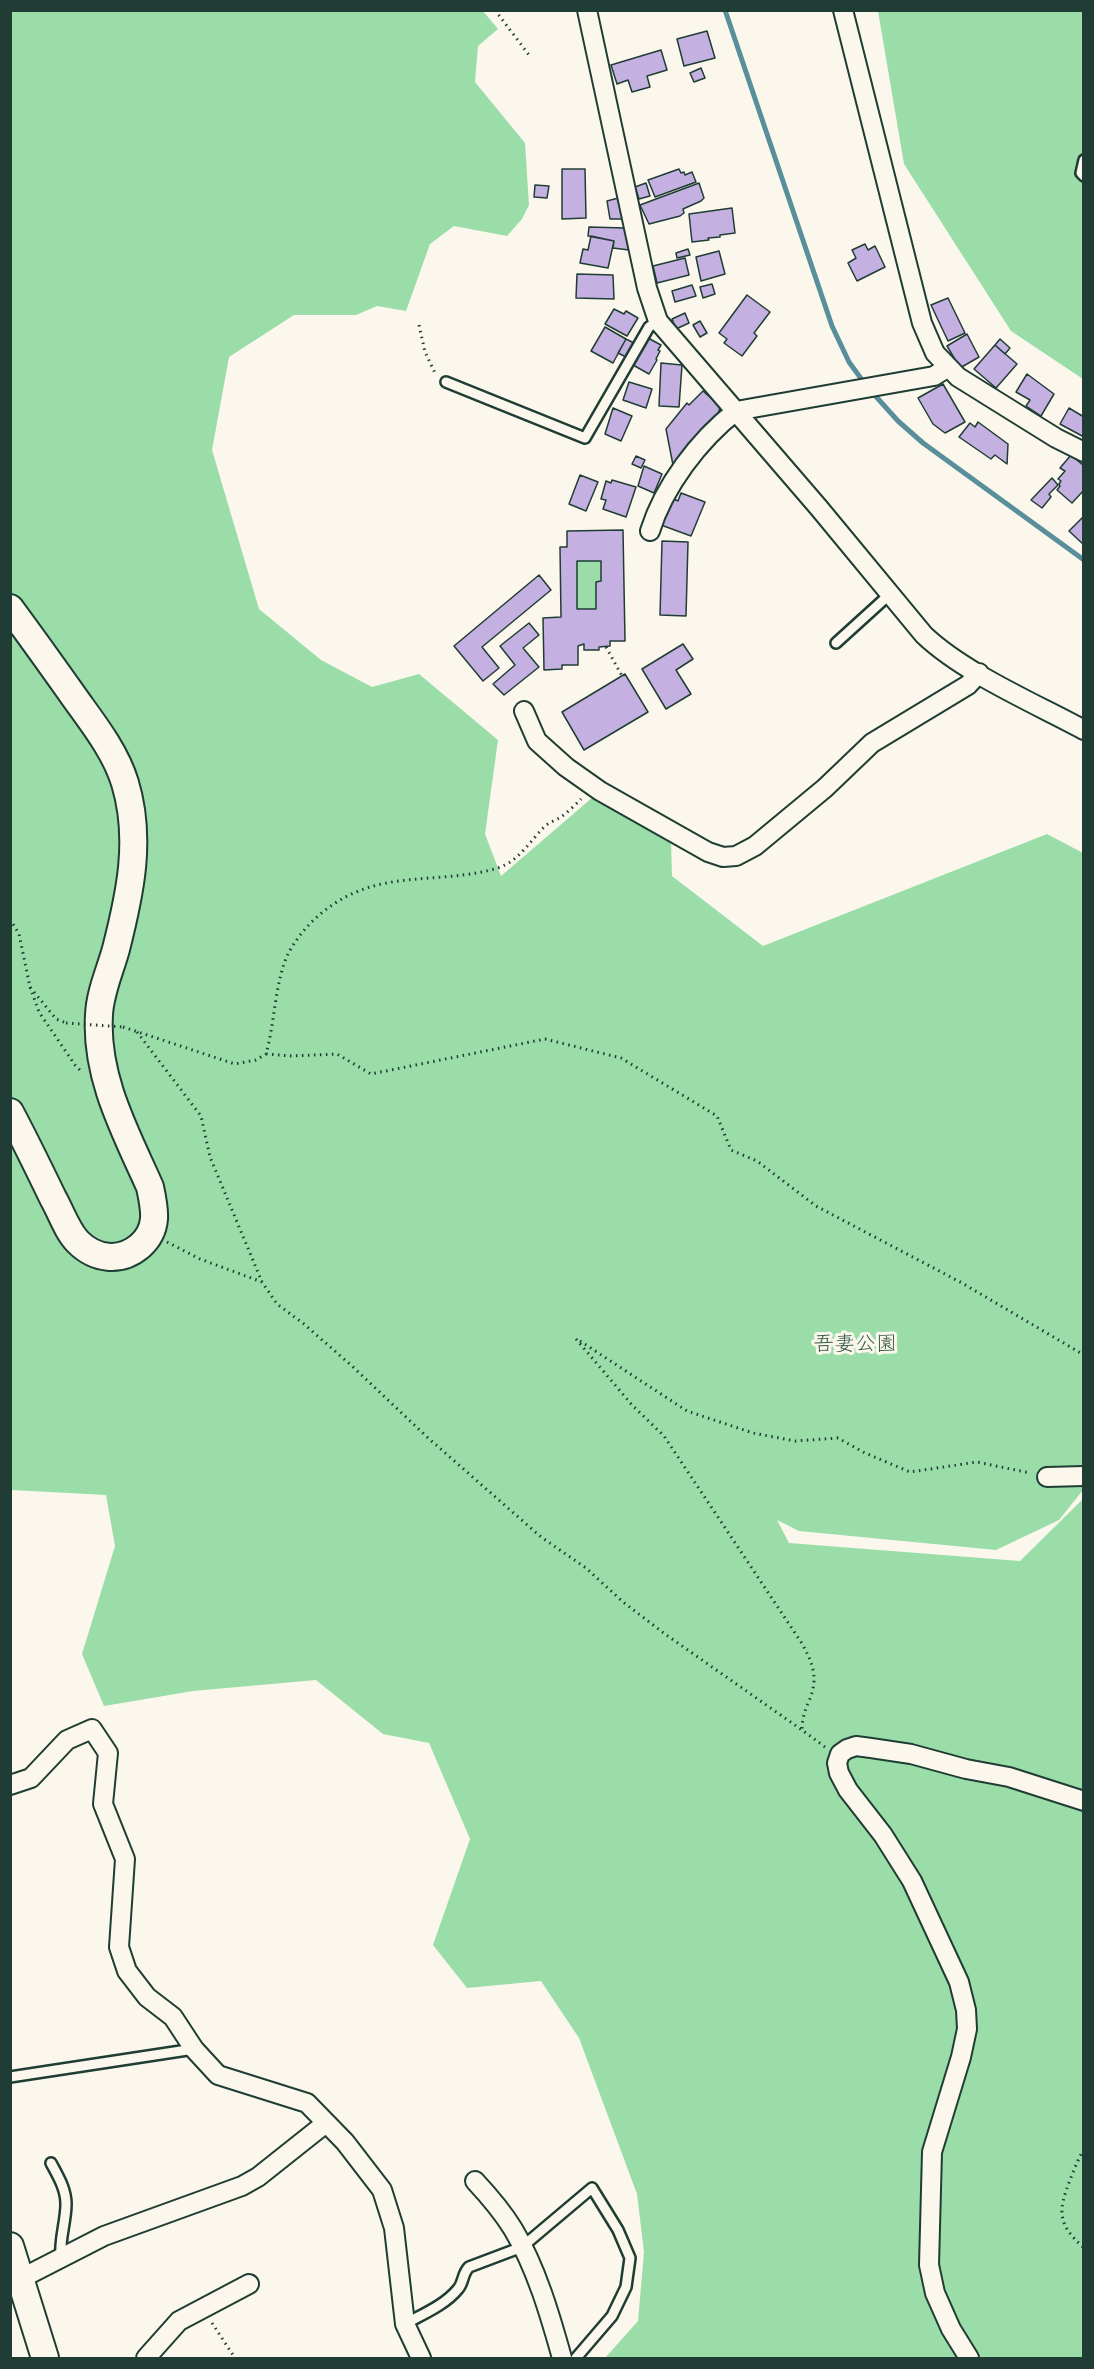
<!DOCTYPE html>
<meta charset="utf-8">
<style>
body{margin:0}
#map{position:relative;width:1094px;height:2369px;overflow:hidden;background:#fbf7ec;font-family:Dekko,sans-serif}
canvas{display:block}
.frame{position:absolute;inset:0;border:12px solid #1f3d34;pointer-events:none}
</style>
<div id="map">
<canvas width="1094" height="2369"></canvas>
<div class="frame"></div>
</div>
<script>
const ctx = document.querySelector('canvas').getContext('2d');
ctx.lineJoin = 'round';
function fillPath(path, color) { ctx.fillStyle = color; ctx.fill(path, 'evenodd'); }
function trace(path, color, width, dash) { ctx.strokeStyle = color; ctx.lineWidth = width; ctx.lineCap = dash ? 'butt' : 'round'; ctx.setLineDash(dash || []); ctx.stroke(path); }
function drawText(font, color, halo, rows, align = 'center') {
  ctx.font = font + ' Dekko,"Klee One",sans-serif'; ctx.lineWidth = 6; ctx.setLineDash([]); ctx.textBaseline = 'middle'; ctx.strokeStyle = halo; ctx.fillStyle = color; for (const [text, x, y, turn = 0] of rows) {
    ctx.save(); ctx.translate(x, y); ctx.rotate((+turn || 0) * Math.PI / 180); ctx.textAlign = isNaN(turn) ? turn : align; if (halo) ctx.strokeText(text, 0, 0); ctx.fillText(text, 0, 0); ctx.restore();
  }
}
fillPath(new Path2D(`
 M11,11H483L498,29L478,46L475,82L525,143L529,205L522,219L507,236L454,226L430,244L406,311L377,306L356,315H294L229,357L212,450L259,609L321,660L372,687L419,674L498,740L485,834L501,876L600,791L671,840L672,876L763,946L1047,834L1083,853V1490L1059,1520L996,1550L799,1531L777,1520L789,1543L1020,1561L1083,1499V2358H605L638,2321L644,2252L637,2194L579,2038L541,1981L467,1988L433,1945L470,1839L429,1743L383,1734L316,1680L193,1691L104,1706L82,1654L115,1546L106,1495L11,1490Z
 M878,11H1083V379L1011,331L904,164Z
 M577,561H601V581L596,582V609H577Z`), '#9bdda8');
trace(new Path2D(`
 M725,10L832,326L849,362L865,384
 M871,391L898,421L923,443L1084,560`), '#598f9b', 5);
const building = new Path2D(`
 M707,31L715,58L684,66L677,39Z
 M661,50L667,70L647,76L650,87L632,92L628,80L617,84L611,65Z
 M701,68L705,78L694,82L690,73Z
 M562,169H585L586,218L562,219Z
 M679,169L681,173L684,172L685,175L692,172L696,182L655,197L648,180Z
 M646,183L650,196L639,199L635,187Z
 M699,183L704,198L701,201L683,209L684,213L680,216L649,224L640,205Z
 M535,185L549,186L547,198L534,197Z
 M622,197L626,219H610L607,201Z
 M732,208L735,233L720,235V237L708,238L709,240L692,242L689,214Z
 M589,227L625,228L629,250L613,248L614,241L588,236Z
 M591,236L614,241L608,268L580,263L583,249L588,250Z
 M865,244L868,250L875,246L885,267L857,281L848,263L856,258L852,250Z
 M688,249L690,255L677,258L676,253Z
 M719,251L725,274L701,281L696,257Z
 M685,258L689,275L657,283L653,266Z
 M577,274L613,275L614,299L576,298Z
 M712,284L715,294L703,298L700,287Z
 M692,285L696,296L675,302L672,291Z
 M747,295L770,312L754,333L757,336L742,356L724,343L727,339L719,333Z
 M948,298L965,333L948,341L931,305Z
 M614,309L624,314L626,311L638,318L627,336L605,324Z
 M685,313L689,323L676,329L672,319Z
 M700,321L707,333L700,337L693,325Z
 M605,327L626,339L613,363L591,351Z
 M967,334L979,357L960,368L947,346Z
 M648,338L661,345L658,350L660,351L656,359L657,360L649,374L633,365Z
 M626,339L634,343L626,357L618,353Z
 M1000,339L1010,348L1005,354L995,345Z
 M995,345L1017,364L996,388L974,369Z
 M661,363L682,365L679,407L659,406Z
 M1027,374L1054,394L1041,416L1026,406L1030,400L1016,392Z
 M629,382L652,389L646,408L623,400Z
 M943,384L965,422L945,433L933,424L918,398Z
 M703,391L720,406L718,416L677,468L673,465L666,429L687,403L689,405Z
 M613,408L632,416L621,441L605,434Z
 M1069,408L1084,417V437L1060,424Z
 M978,422L1008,444L1007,464L995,455L991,459L959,437L970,423L975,427Z
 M1071,455L1084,466V490L1072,503L1057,490L1060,486L1059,484L1061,481L1058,479L1065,471L1060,468Z
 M636,456L645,460L641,468L632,464Z
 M644,466L662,474L654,493L638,486Z
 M580,475L598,482L586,511L569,504Z
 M1052,478L1058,485L1049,494L1051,497L1042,508L1031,500Z
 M612,480L636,487L626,517L603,509L606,500L601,499L606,481L611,483Z
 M681,493L705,502L691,536L661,525L672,498L678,501Z
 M1084,516V545L1069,531Z
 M623,530L625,641H610V646L599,647V650H584V644L578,646V665H562V669L544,670L543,618L561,617L560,547H567V531ZM577,561H601V581L596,582V609H577Z
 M662,541L688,542L686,616L660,615Z
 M539,575L551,590L482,647L499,668L483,681L454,646Z
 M529,623L539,635L523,648L539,667L504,695L493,684L515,665L500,646Z
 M683,644L693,659L676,670L691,694L666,709L642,669Z
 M625,674L648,712L584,750L562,712Z`);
fillPath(building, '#c4b1e1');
trace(building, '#1f3d34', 1.5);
const lane = new Path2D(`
 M1084,160L1081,173L1084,176
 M446,382L585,438L649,327L658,321
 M836,643L890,594
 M10,2077L194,2049
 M51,2163C58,2176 66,2189 66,2204C66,2222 59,2240 61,2258
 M405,2324C423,2314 445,2305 458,2289C464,2282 462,2274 469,2267L522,2247L592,2188L618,2230L630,2258L626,2287L612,2316L576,2358`);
const street = new Path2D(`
 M587,10L647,288L658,321L819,508L924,635C964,673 1034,703 1084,730
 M843,10L922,323L935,353L958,377L1056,438L1084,452
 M650,531C664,486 699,440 736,411L934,376L947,368
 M524,711L537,741L566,767L600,791L708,852L723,857L736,856L755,846L825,788L872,743L968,685L979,673
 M1047,1477L1084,1476
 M10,1785L31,1778L67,1740L92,1729L108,1753L103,1804L125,1859L119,1947L127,1971L147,1997L173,2017L194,2049L218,2075L307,2103L345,2142L382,2190L394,2228L405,2324L421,2358
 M475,2181C489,2196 502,2211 513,2229C536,2267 550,2315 562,2358
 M20,2279L104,2236L242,2186L258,2177L326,2123
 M146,2358L179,2321L249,2284
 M969,2358L951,2329L935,2293L929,2265L932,2152L961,2057L967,2029L966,2010L959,1982L912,1881L883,1835L848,1790L839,1773L837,1763L840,1754L847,1749L856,1746L871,1748L911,1754L966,1769L1009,1777L1084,1801`);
const secondary = new Path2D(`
 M10,608C33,639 55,670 77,701C95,726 116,753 125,783C142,839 130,894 116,949C110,971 100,992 99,1015C95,1077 126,1133 150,1187C155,1210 159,1229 140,1246C120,1263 95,1259 78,1242C67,1231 61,1212 53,1198C39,1169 25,1140 10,1112
 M10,2246L45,2358`);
trace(lane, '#1f3d34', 14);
trace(street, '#1f3d34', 22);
trace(secondary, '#1f3d34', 30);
trace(new Path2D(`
 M495,10L529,55
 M419,325L425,352L435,373
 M606,647L622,676
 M10,919L19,934L30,987L56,1019L66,1023
 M30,987L39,1012L75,1065L82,1072
 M123,1027L235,1064L256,1060L266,1054C275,1023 275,979 289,952C298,936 310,922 324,911C380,867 436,886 498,868C519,861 530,841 545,826C550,822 556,820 561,817C568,812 575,805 581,799
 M137,1032L201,1116L210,1157L262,1282L277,1304L304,1324L352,1366L427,1437L541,1537L586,1568L623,1602L665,1634L802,1730
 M266,1054L292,1056L337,1054L371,1074L545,1039L621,1058L717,1116L731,1150L757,1161L816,1206L962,1283L1084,1355
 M167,1242L200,1259L262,1282
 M576,1339L632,1405L664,1436L801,1642C813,1663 819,1678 809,1701C805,1710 802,1719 802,1730L825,1747
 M580,1341L687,1411L753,1433L795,1441L838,1438L865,1453L910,1472L977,1462L1030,1473
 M1084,2149C1078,2159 1074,2170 1070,2180C1058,2211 1057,2224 1084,2248
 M212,2323L235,2358`), '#1f3d34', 3, [1.5, 4.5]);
trace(lane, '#fbf7ec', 9);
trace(street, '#fbf7ec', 18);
trace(secondary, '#fbf7ec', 26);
trace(new Path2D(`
 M66,1023L123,1027`), '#1f3d34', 3, [1.5, 4.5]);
drawText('21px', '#385d4b', '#fbf7ec', [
 ["吾妻公園",855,1347]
]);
</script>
